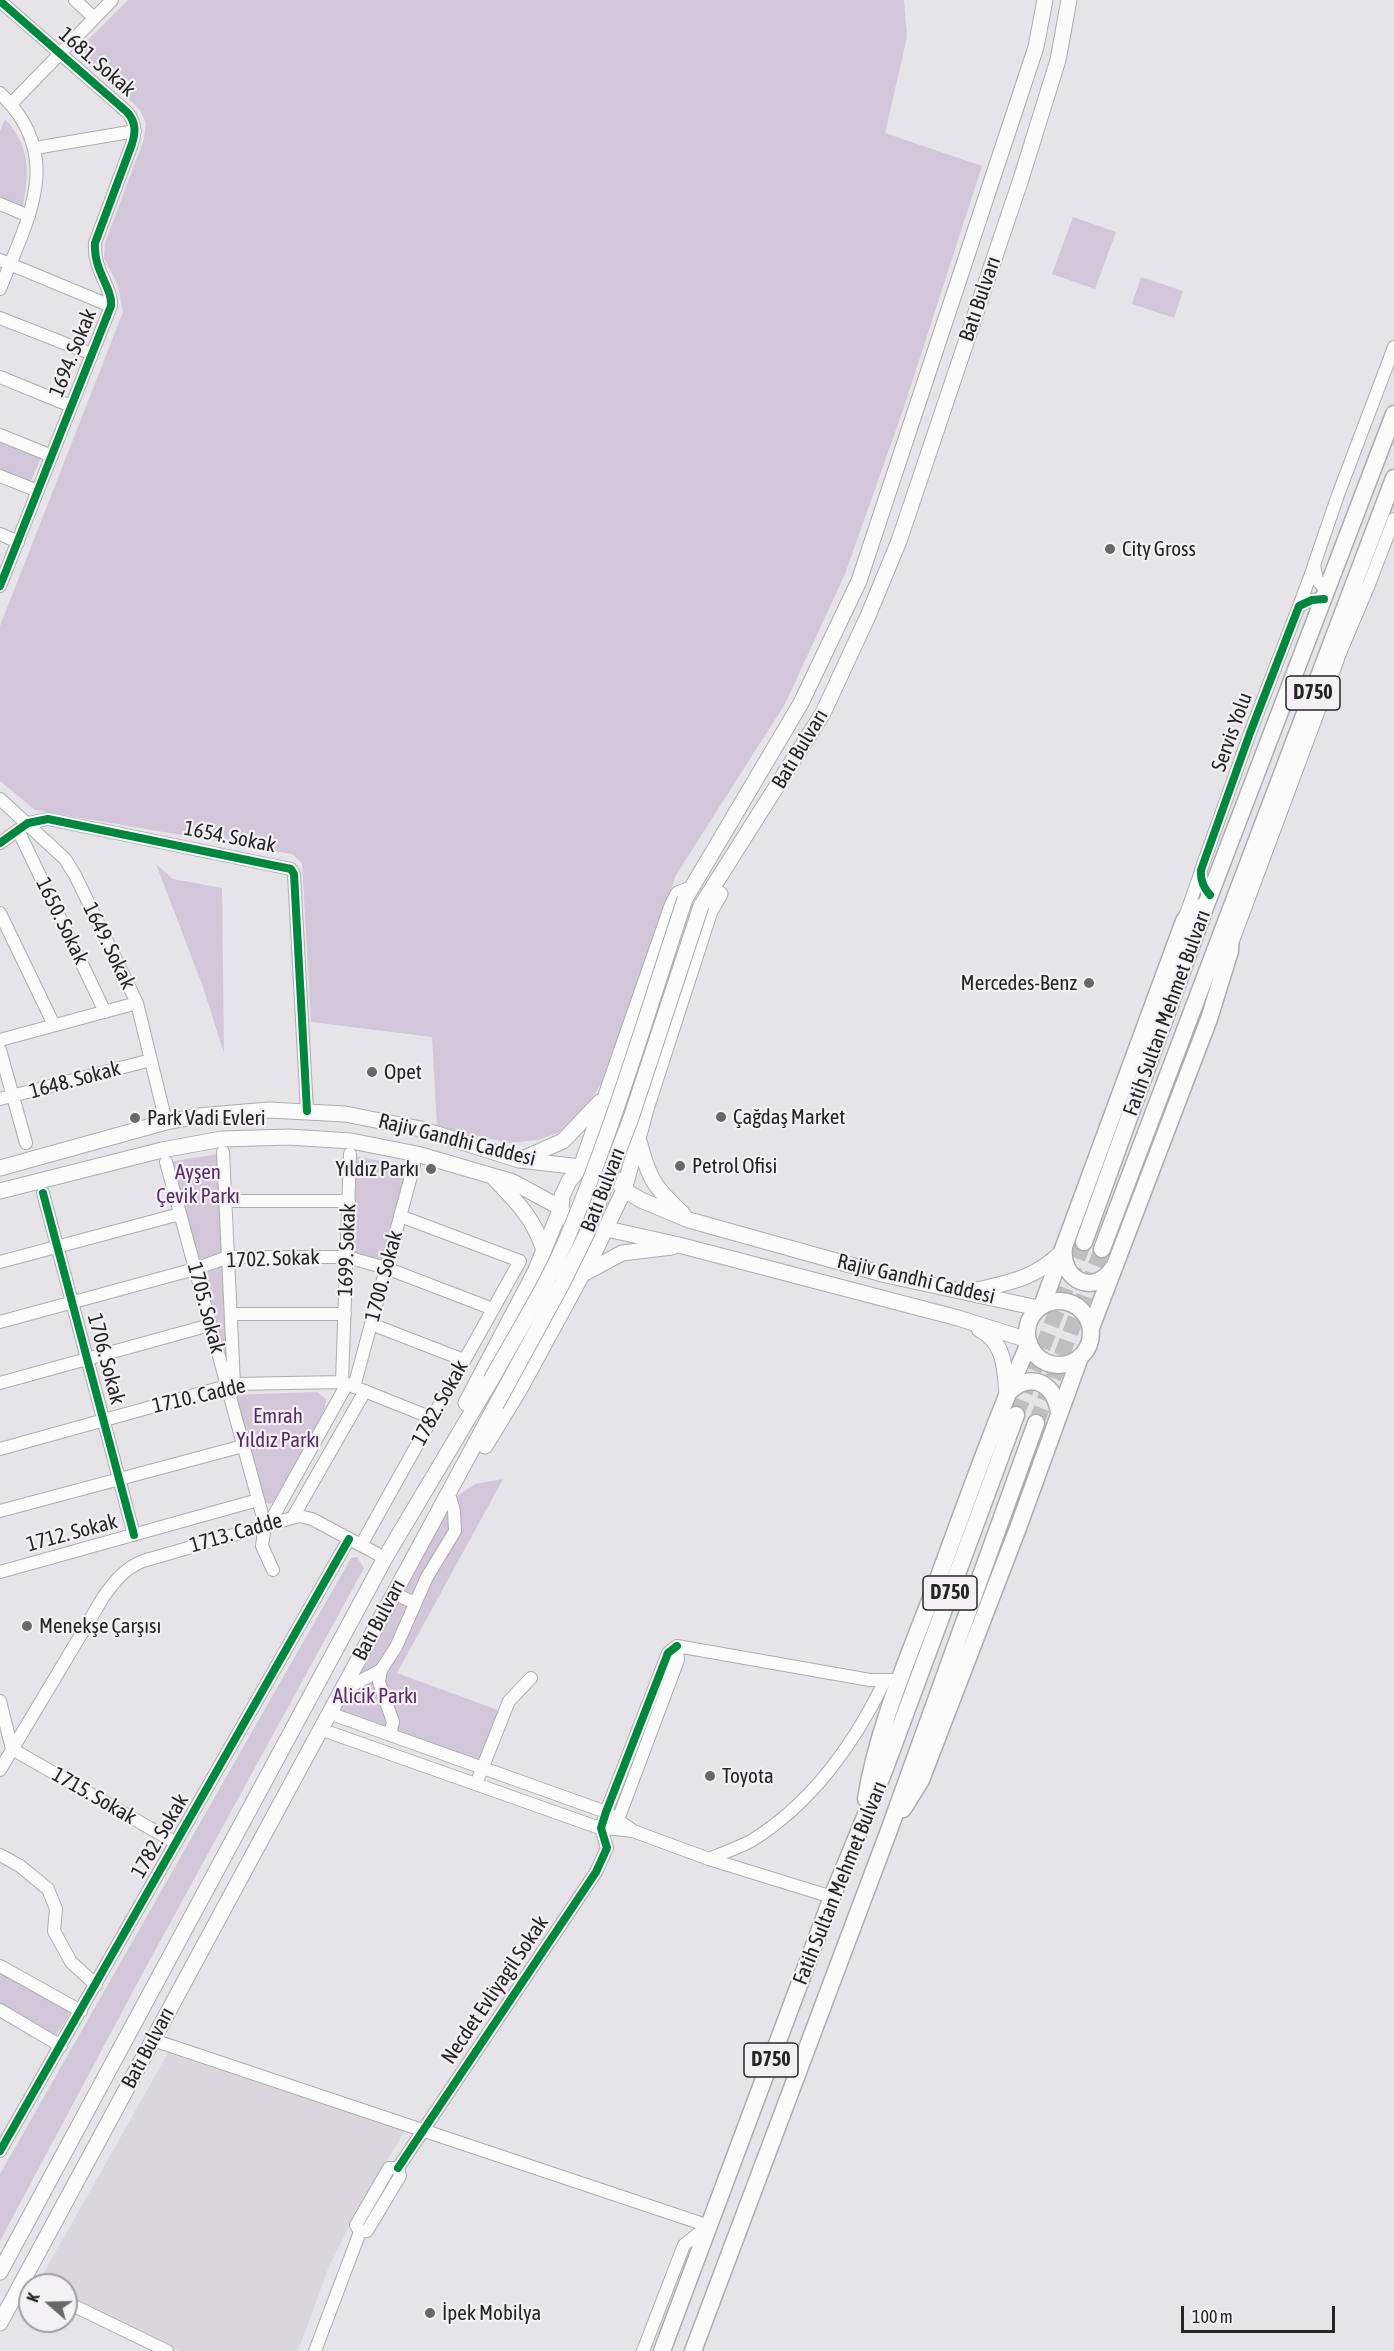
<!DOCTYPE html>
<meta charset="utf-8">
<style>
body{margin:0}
#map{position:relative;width:1394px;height:2351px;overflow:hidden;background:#e6e4e8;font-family:"Asap Condensed",sans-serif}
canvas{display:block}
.north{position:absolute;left:18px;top:2273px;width:60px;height:60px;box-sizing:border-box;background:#f4f0f6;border:2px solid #a19ea3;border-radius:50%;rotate:290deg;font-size:16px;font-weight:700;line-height:24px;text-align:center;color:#252426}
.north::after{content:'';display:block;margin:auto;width:21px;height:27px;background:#69676a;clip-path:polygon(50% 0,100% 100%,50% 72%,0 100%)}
.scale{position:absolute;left:1181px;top:2306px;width:154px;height:27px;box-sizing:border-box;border:3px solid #252426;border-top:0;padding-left:8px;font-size:18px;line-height:21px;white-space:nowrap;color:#252426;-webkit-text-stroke:4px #f4f0f6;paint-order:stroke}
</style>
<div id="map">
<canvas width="1394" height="2351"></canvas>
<div class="north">K</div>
<div class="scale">100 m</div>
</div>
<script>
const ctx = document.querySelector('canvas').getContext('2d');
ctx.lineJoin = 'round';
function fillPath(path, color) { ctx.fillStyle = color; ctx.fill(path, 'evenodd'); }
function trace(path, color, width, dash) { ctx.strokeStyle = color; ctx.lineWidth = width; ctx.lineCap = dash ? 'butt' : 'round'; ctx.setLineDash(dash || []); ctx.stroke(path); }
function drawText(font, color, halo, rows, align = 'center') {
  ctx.font = font + ' "Asap Condensed",sans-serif'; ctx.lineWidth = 4.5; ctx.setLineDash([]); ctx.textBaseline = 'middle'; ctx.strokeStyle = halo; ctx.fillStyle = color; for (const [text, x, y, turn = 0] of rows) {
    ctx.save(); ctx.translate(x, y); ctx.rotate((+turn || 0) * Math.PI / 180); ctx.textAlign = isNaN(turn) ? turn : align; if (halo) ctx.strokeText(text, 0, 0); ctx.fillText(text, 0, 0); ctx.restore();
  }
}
fillPath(new Path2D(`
 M168,2053L405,2131L355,2214L328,2269L298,2351H180L66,2294V2285L44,2284L42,2276Z`), '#dbd6de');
fillPath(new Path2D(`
 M128,0H904L907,37L885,133L982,166L904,407L845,574L785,704L676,875L603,1080L583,1114L558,1133L538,1140L509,1143L437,1127L432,1037L311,1022L302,863L292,854L35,810L0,781V626L123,312L118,286L104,258L105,243L144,139L146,123L140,110L78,50Z
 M5,119C31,148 29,171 23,207L0,197V131Z
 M1073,217L1116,232L1095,289L1052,274Z
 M1141,277L1183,291L1174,318L1132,304Z
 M0,438L42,455L30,483L0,471Z
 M156,864L173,879L222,888L224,1053L203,987Z
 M219,1154L224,1256L197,1266L169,1162Z
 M354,1156L409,1166L382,1260L350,1251Z
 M224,1262L228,1373L199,1271Z
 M317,1392L326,1399L325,1411L273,1502L269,1504L264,1501L234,1395Z
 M503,1479L397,1673L503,1712L482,1768L329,1713L451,1500L475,1484Z
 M357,1557L364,1568L139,1980L0,2241V2174L351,1558Z
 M0,1971L71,2011L56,2036L0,2005Z`), '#d2c6d9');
trace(new Path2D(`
 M1016,1415L1084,1242
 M1036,1423L1102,1249`), '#bfbec1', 16, [16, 8]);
const minor = new Path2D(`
 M75,0L94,18
 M0,1L127,112C136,122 136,132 132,144L95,243C93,271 113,288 111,306L0,586
 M0,93C66,156 28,218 0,289
 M11,104L112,0
 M35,148L135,131
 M0,204L29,216
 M0,260L111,306
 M0,318L92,354
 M0,377L71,406
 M0,435L52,456
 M0,476L38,491
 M0,534L18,542
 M1327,591L1317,580L1314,565L1338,495L1394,347
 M1350,596L1368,587L1394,519
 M1299,606L1314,566
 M1338,658L1368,587
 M0,799L65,859L75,875L137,1003L166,1122
 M18,830L105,1012
 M0,843L28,823L48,819L291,869L294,874L307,1111
 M1210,895C1203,887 1200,880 1201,870L1250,733L1299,606L1312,600L1324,599
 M0,913L54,1025
 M1185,917L1200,874
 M1233,941L1338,659L1334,639
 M0,1040L137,1003
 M0,1050L26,1143
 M0,1099L151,1060
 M223,1152L234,1384
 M166,1162L265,1525L262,1546L273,1570
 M43,1193L134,1535
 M225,1201H349
 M0,1262L180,1214
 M231,1314H345
 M0,1322L195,1269L228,1257H347L386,1268L493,1309
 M371,1324L464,1360
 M342,1382L350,1154
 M0,1383L210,1325
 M354,1387L414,1165
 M0,1449L234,1384L342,1382L432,1418
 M0,1511L243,1446
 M293,1517L365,1391
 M269,1524L347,1384
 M361,1545L520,1261L400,1216
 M0,1572L258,1500
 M393,1593L415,1603
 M677,1646L870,1680H892
 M341,1691L381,1670
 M0,1701L12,1749L176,1843
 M329,1713L606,1812L632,1830
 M320,1729L597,1827L633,1831L709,1859L832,1897
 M390,1735L393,1722L379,1682L381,1670L396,1647L427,1577L455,1531L454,1511L451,1500
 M0,1770L104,1596C115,1581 125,1568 143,1561L299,1516L312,1519L385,1558
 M476,1784L509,1701L531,1678
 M616,1825L678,1660L677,1646
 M0,1855L20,1866L48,1889L56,1909L54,1931L71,1962L96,1985
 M709,1859C722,1853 738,1848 751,1841C811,1804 855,1743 885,1680
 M0,1966L81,2011
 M0,2010L61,2046
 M153,2040L709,2226
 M0,2151L349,1539
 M398,2168L596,1872L607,1848L601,1828L606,1812L668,1653L677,1646
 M360,2232L367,2231L400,2176L398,2168
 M66,2302L167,2351
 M315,2351L360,2232L356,2225L389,2168H398
 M643,2351L684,2245L708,2226`);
const major = new Path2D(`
 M685,899L801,703L859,581L1036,47L1045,0
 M701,906L823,713L868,616L899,541L1021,179L1058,60L1069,0
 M639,1141C649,1179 654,1187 683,1214
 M522,1159L563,1141L600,1102
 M0,1168L166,1122L198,1116L269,1110L345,1114L421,1129L519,1160L581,1167L606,1173L615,1178L624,1190L641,1200L689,1220L886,1275L1038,1308
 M493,1177C516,1201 533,1217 544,1250
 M0,1191L162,1150L222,1139L289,1137L351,1141L417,1154L513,1182L561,1208L567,1219L582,1227L607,1229L679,1245L958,1318L1028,1340
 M585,1273L622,1253L672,1247
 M973,1291C1010,1282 1032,1280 1061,1253
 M979,1329C1005,1342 1005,1369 1007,1395
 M466,1403L535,1272L561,1208L562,1196L569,1181L581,1167L672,906L678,894L690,889
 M485,1446L521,1387L595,1251L624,1190L646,1109L710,911L720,894
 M0,2272L385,1558L491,1380
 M0,2323L496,1405`);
const highway = new Path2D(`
 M1084,1242L1206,905L1394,414
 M1064,1248C1060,1280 1094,1297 1113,1268
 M1102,1249L1394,478
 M1027 1333a32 32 0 1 1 64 0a32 32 0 1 1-64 0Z
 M1042,1306L1184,921L1191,911L1206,905
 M1091,1328L1209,1019L1230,951L1231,927
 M1008,1393C1032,1369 1057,1385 1059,1415
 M866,1799C877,1729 907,1661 932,1595C963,1511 993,1426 1029,1343
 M903,1809L921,1780L1018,1528L1080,1357
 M662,2351L832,1897L884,1771L1016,1415
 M693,2351L888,1833L1036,1423`);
trace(minor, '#adacae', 14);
trace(major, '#adacae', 17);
trace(highway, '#adacae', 19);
trace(minor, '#fbfbfc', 12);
trace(major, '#fbfbfc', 15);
trace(highway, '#fbfbfc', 16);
const majorBridge = new Path2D(`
 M491,1380C518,1331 549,1283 570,1231C615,1123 648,1010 685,899
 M496,1405L562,1284L587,1233L631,1118L701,906`);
trace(majorBridge, '#adacae', 17, []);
trace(majorBridge, '#fbfbfc', 15);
trace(new Path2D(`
 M0,1L127,112C136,122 136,132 132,144L95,243C93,271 113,288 111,306L0,586
 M0,843L28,823L48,819L291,869L294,874L307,1111
 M1210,895C1203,887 1200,880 1201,870L1250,733L1299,606L1312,600L1324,599
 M43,1193L134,1535
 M0,2151L349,1539
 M398,2168L596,1872L607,1848L601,1828L606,1812L668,1653L677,1646`), '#00873e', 8);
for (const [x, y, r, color] of [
 [1110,549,6,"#69676a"],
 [1089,983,6,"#69676a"],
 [372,1072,6,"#69676a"],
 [721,1117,6,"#69676a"],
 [135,1118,6,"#69676a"],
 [680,1166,6,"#69676a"],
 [431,1169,6,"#69676a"],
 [27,1626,6,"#69676a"],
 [710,1776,6,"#69676a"],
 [430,2313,6,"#69676a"]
]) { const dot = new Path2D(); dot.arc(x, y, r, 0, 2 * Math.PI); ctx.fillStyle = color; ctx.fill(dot); trace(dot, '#f4f0f6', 2); }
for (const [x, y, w] of [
 [1313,693,54],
 [950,1593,54],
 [771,2060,54]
]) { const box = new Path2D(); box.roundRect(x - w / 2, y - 17, w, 34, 4.5); ctx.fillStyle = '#f4f0f6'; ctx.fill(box); trace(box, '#252426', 1.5); }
drawText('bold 20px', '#252426', null, [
 ["D750",1313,693],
 ["D750",950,1593],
 ["D750",771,2060]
]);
drawText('21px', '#252426', '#f4f0f6', [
 ["1681. Sokak",97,62,41],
 ["Batı Bulvarı",980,299,-71],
 ["1694. Sokak",73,353,-68],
 ["Servis Yolu",1232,732,-70],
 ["Batı Bulvarı",800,749,-59],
 ["1654. Sokak",230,837,11],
 ["1650. Sokak",62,921,64],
 ["1649. Sokak",109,946,64],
 ["Fatih Sultan Mehmet Bulvarı",1167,1013,-70],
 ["1648. Sokak",75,1080,-15],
 ["Rajiv Gandhi Caddesi",457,1140,14],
 ["Batı Bulvarı",603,1190,-69],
 ["1699. Sokak",347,1250,-88],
 ["1702. Sokak",273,1259,-2],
 ["1700. Sokak",384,1276,-75],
 ["Rajiv Gandhi Caddesi",916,1279,13],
 ["1705. Sokak",206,1308,75],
 ["1706. Sokak",106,1359,75],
 ["1710. Cadde",199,1396,-13],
 ["1782. Sokak",440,1403,-61],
 ["1712. Sokak",72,1533,-15],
 ["1713. Cadde",236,1533,-16],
 ["Batı Bulvarı",379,1620,-62],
 ["1715. Sokak",94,1796,30],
 ["1782. Sokak",160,1836,-60],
 ["Fatih Sultan Mehmet Bulvarı",840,1883,-68],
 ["Necdet Evliyagil Sokak",495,1990,-56],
 ["Batı Bulvarı",148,2048,-62]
]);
drawText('21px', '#252426', '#f4f0f6', [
 ["City Gross",1122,549],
 ["Mercedes-Benz",1077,983,"right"],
 ["Opet",384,1072],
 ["Çağdaş Market",733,1117],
 ["Park Vadi Evleri",147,1118],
 ["Petrol Ofisi",692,1166],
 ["Yıldız Parkı",419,1169,"right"],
 ["Menekşe Çarşısı",39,1626],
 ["Toyota",722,1776],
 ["İpek Mobilya",442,2313]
], 'left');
drawText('21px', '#552d68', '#f4f0f6', [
 ["Ayşen",198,1172],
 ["Çevik Parkı",198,1196],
 ["Emrah",278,1416],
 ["Yıldız Parkı",278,1440],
 ["Alicik Parkı",375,1696]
]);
</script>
